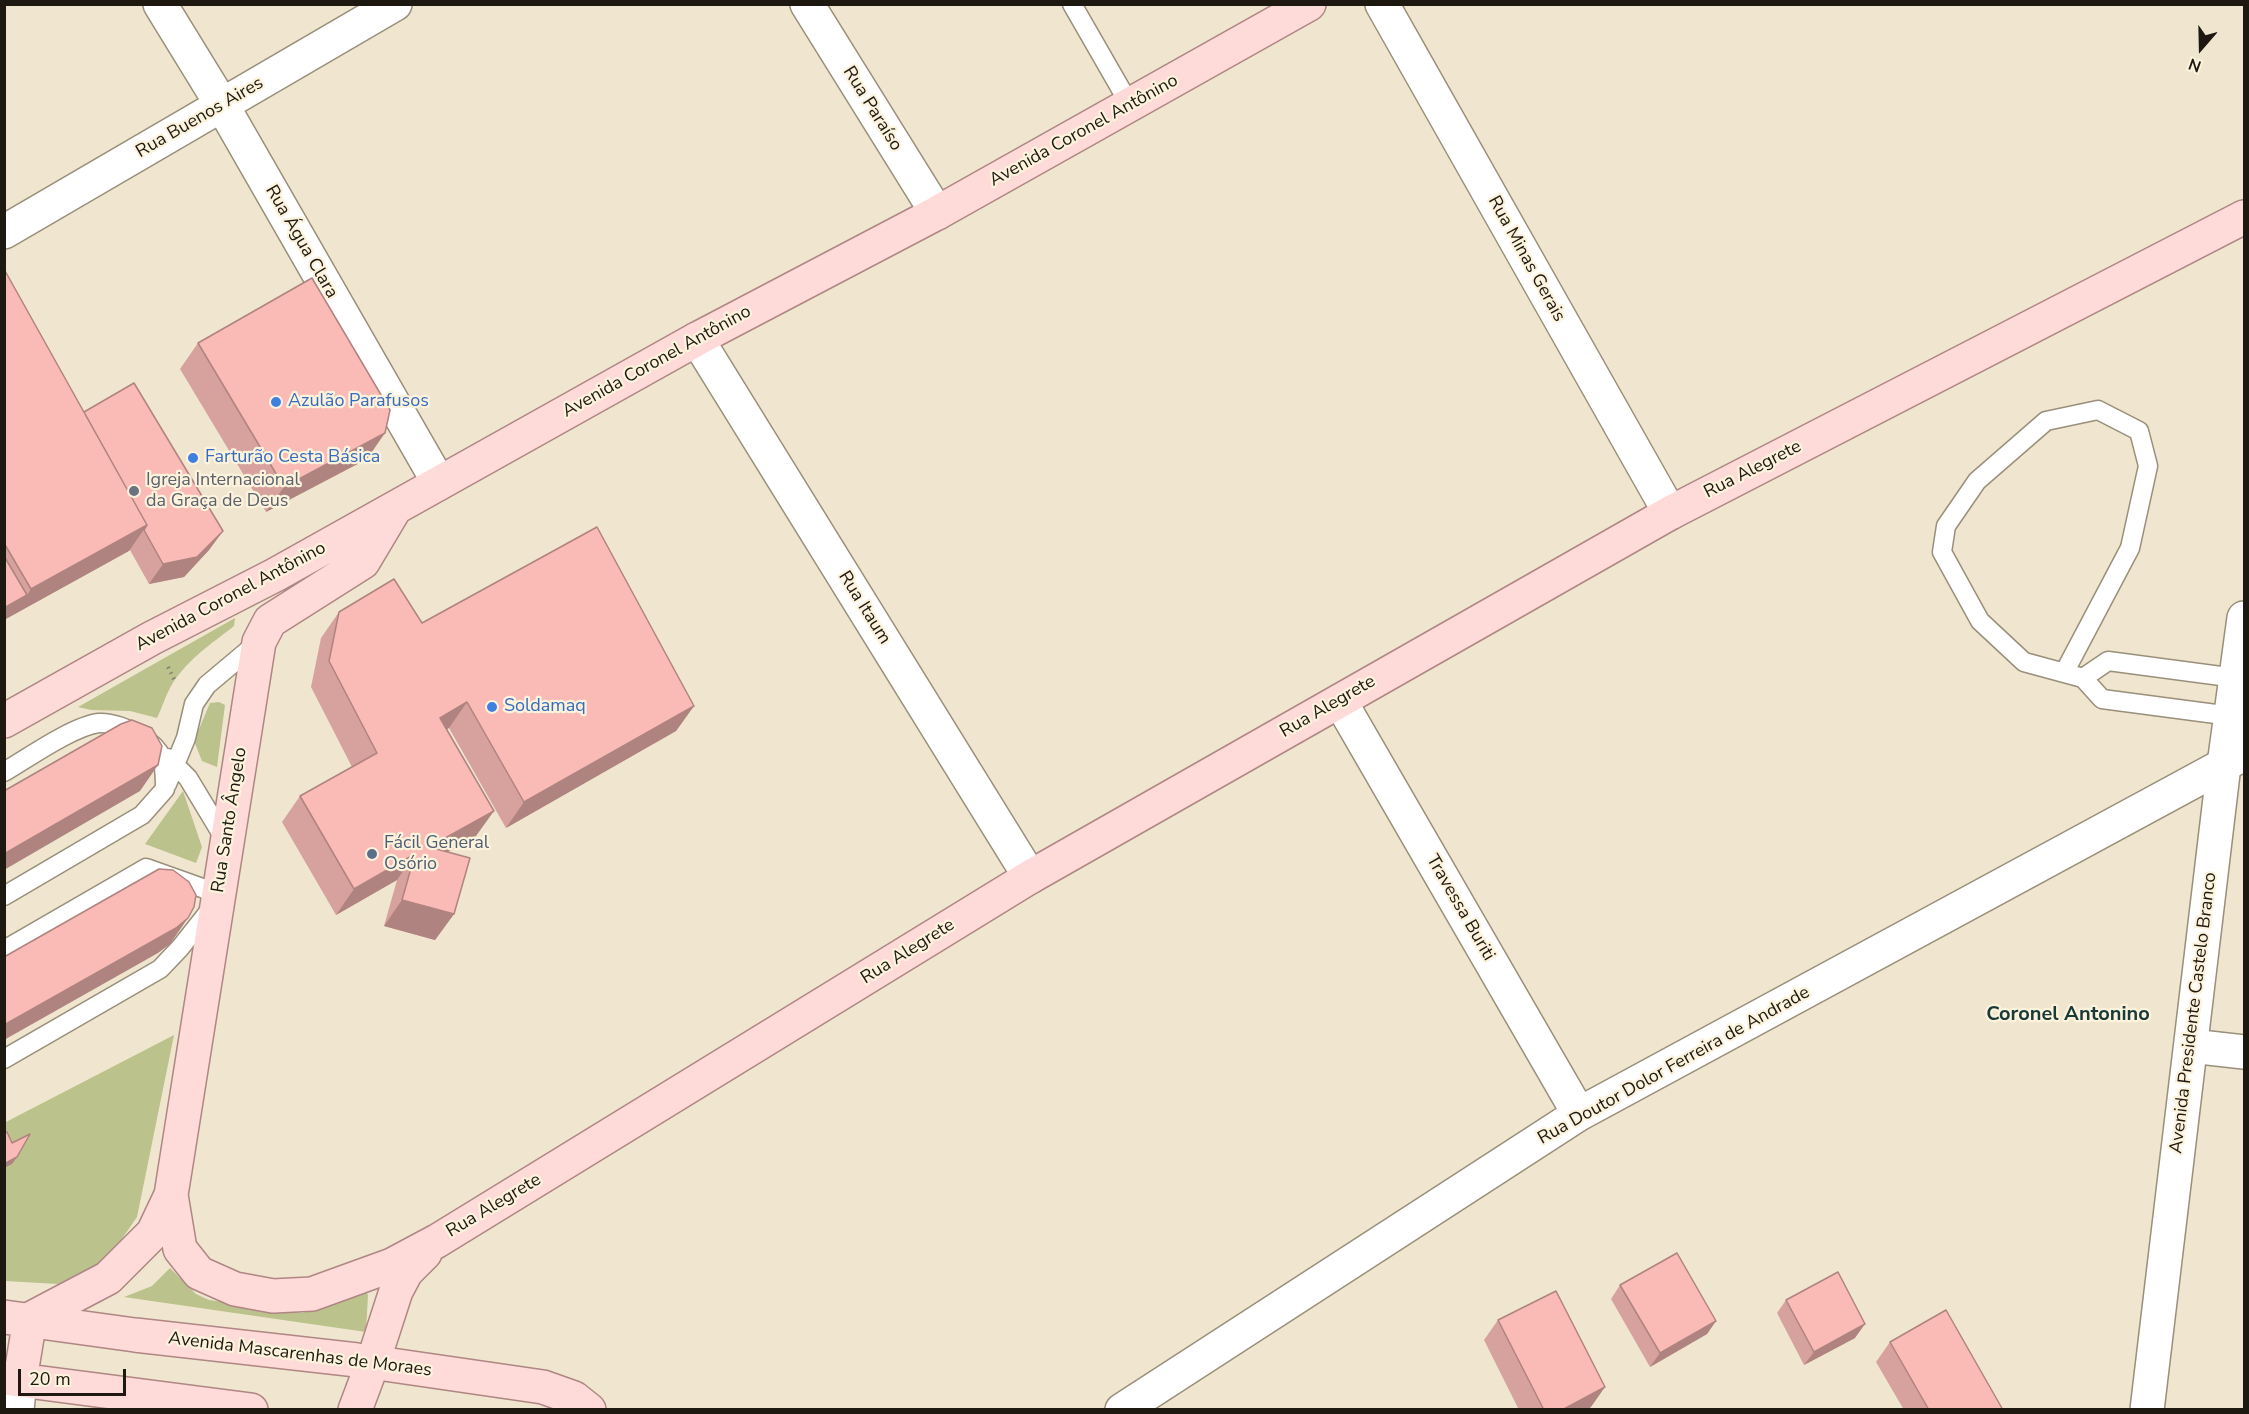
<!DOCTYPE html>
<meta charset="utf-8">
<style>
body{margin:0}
#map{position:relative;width:2249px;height:1414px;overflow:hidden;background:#f0e6cf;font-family:"Nunito Sans",sans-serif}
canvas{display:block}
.frame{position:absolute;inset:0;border:6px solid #1d1911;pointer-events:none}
.north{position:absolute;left:2171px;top:18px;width:60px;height:60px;-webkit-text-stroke:4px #fdf3dc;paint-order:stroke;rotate:200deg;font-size:16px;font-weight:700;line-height:24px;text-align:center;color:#1d1911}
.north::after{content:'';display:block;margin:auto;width:21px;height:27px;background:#1d1911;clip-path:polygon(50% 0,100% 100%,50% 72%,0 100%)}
.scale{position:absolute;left:18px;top:1369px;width:108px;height:27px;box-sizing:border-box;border:3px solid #1d1911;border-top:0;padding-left:8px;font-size:18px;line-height:21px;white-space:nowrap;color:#1d1911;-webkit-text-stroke:4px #fdf3dc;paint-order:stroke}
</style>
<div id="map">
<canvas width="2249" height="1414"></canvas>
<div class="frame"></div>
<div class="north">N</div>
<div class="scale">20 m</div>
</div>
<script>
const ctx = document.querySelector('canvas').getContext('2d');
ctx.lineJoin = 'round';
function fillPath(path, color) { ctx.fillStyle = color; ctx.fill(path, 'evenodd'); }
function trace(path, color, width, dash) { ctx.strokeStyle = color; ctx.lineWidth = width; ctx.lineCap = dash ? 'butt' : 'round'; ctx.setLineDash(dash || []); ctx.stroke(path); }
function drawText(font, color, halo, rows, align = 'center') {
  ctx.font = font + ' "Nunito Sans",sans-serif'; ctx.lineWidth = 4.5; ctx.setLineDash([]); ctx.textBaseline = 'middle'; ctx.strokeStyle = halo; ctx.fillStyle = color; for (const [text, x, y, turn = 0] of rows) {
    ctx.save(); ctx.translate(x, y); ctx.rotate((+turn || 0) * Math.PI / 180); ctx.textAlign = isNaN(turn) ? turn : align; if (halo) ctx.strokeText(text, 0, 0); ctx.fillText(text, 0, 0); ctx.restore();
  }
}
fillPath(new Path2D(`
 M235,618L234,626C211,644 184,662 170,688C165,697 162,708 157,718L130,711L91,710L78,707Z
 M219,702L225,705L217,767L202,761L194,741L210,703Z
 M183,791L202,847L196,863L145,844Z
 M174,1035L137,1217L117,1246L90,1272L58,1284L5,1281L4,1123Z
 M170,1268L196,1294L209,1300L303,1313L365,1289L368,1295L366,1332L124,1297L152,1286Z`), '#bbc28b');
const service = new Path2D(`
 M1072,4L1130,105
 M2064,673L2130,548L2148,466L2139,431L2098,410L2046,421L1977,481L1946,526L1942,552L1980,621L2024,662L2083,678
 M2231,716L2102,699L2083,678L2108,661L2236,678
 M168,758L188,778L226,841
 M4,772C28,758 73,726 99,723C111,722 129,729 139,735C164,750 165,761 165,789L142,815L4,896
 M167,784L186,738L194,704L207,685L257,643
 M4,950L146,868L205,889L218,900L180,948L160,969L4,1059`);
const minor = new Path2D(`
 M160,4L222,105L439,483
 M807,4L937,213
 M1382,4L1670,513
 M4,232L395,4
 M697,339L1030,877
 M1340,701L1579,1114
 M2191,1046L2244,1052
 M17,1410L20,1380
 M1122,1410L1579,1114L2244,754`);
const tertiary = new Path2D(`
 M2147,1410L2224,765L2244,618`);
const primary = new Path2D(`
 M4,721L152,638L275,575L697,339L937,213L1309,4
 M171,1195L180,1249L199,1273L235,1289L273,1296L312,1294L392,1265L437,1241L1030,877L1670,513L2244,217
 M4,1317L135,1335L357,1360L543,1387L574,1398L589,1410
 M4,1378L251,1410
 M20,1380L30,1319L108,1278L153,1233L171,1195L259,642L270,621L363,562L394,510
 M355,1410L373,1362L396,1291L406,1272L425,1253`);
trace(service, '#998f7a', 21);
trace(minor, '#998f7a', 36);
trace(tertiary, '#998f7a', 36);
trace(primary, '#af8683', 36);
trace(new Path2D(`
 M168,667L175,681`), '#867f6f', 4, [1.5, 4.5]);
trace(service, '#fff', 18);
trace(minor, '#fff', 33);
trace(tertiary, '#fff', 33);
trace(primary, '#fedad9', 33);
fillPath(new Path2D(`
 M4,269L84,412L223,531L209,550L184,577L149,584L130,550L4,620Z
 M198,343L367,459L266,512L180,369Z
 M339,612L422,623L694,706L676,731L506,828L449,728L447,729L476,836L448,852L454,914L435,940L384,926L397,880L336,915L282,822L300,796L352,767L311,687L321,638Z
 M1620,1285L1716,1321L1707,1334L1650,1367L1611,1299Z
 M1786,1300L1855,1338L1804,1365L1777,1313Z
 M1498,1320L1591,1407L1586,1410H1519L1484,1340Z
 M1890,1342L2003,1410H1904L1876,1362Z`), '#d7a19d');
fillPath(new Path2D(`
 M385,433L367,459L266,512L284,487Z
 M147,525L129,551L4,620V608L27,595L31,589Z
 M223,531L209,550L184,577L149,584L163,564Z
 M467,702L449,728L422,744L440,718Z
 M694,706L676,731L506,828L524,802Z
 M158,765L140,791L4,870V854Z
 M494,811L476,836L411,872L429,847Z
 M415,854L397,880L336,915L354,889Z
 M402,900L454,914L435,940L384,926Z
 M188,918L170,944L158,953L4,1040V1025Z
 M17,1157L12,1164L4,1168V1164Z
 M1716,1321L1707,1334L1650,1367L1660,1353Z
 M1865,1324L1855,1338L1804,1365L1814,1352Z
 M1605,1387L1591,1407L1586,1410H1562Z`), '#af837f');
const building = new Path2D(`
 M4,269L147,525L31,589L4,543Z
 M312,278L390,410L385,433L284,487L198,343Z
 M134,383L223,531L197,557L163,564L144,530L147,525L84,412Z
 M597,527L694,706L524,802L467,702L440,718L494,811L429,847L470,858L454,914L402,900L415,854L354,889L300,796L377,753L329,661L339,612L394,579L422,623Z
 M4,556L27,595L4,608Z
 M132,720L152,728L162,746L158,765L4,854V791L121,724Z
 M159,869L173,870L189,882L196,895L194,907L188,918L176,928L4,1025V957Z
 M7,1132L12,1143L30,1134L17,1157L4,1164V1133Z
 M1677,1253L1716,1321L1660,1353L1620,1285Z
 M1838,1272L1865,1324L1814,1352L1786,1300Z
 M1556,1291L1605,1387L1562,1410H1544L1498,1320Z
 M1946,1310L2003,1410H1929L1890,1342Z`);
fillPath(building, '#fabbb6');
trace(building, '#af837f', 1.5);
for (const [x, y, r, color] of [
 [276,402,6,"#3f7fe0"],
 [193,458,6,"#3f7fe0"],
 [134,491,6,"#6b7280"],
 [492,707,6,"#3f7fe0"],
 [372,854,6,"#5c6f8a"]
]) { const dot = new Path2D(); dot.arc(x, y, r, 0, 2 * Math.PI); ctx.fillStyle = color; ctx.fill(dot); trace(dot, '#fdf3dc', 2); }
drawText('18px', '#1d1911', '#fdf3dc', [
 ["Rua Paraíso",872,109,58],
 ["Rua Buenos Aires",200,118,-30],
 ["Avenida Coronel Antônino",1084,131,-29],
 ["Rua Água Clara",301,242,60],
 ["Rua Minas Gerais",1526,259,61],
 ["Avenida Coronel Antônino",657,362,-29],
 ["Rua Alegrete",1753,470,-27],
 ["Avenida Coronel Antônino",231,597,-28],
 ["Rua Itaum",864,608,58],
 ["Rua Alegrete",1328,707,-30],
 ["Rua Santo Ângelo",230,820,-81],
 ["Travessa Buriti",1460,908,60],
 ["Rua Alegrete",908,952,-32],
 ["Avenida Presidente Castelo Branco",2194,1013,-83],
 ["Rua Doutor Dolor Ferreira de Andrade",1674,1066,-29],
 ["Rua Alegrete",494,1206,-31],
 ["Avenida Mascarenhas de Moraes",300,1355,7]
]);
drawText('18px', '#366cbe', '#fdf3dc', [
 ["Azulão Parafusos",288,402],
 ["Farturão Cesta Básica",205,458],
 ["Soldamaq",504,707]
], 'left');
drawText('18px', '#5b616d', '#fdf3dc', [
 ["Igreja Internacional",146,481],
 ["da Graça de Deus",146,502]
], 'left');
drawText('18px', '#4e5e75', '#fdf3dc', [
 ["Fácil General",384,844],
 ["Osório",384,865]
], 'left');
drawText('bold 20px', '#183b3a', '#fdf3dc', [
 ["Coronel Antonino",2068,1015]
]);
</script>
